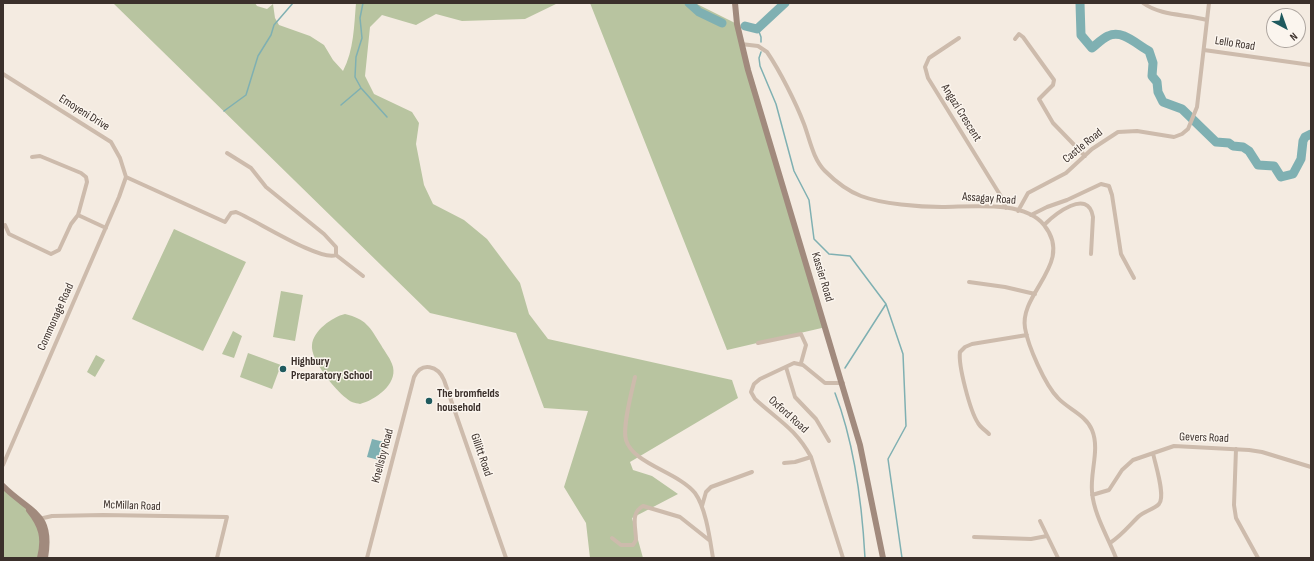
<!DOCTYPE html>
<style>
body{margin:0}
#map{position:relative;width:1314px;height:561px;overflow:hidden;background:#f4ebe1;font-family:"Sofia Sans Condensed",sans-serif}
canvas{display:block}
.frame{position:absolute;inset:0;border:4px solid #3b302b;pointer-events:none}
.north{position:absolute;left:1266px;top:8px;width:40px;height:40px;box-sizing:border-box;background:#fbf5ee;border:1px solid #aea6a0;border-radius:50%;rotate:139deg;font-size:11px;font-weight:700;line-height:16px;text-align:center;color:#3b302b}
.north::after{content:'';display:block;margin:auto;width:14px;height:18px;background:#1f5a5e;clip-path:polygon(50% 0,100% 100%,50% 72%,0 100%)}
</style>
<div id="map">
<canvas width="1314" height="561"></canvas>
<div class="frame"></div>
<div class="north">N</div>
</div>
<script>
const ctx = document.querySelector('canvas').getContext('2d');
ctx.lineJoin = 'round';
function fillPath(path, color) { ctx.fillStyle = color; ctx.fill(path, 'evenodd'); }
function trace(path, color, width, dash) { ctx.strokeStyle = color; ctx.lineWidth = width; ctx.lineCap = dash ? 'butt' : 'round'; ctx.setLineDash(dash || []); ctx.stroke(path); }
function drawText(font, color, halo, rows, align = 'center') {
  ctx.font = font + ' "Sofia Sans Condensed",sans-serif'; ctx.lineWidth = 3; ctx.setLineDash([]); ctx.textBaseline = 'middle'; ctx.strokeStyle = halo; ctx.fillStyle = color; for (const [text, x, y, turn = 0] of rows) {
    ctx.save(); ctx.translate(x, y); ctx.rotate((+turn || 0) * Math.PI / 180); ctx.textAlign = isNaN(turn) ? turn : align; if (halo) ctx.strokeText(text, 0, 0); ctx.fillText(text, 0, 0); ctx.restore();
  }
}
fillPath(new Path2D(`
 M113,3H255L257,6L267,9L273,4L275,18L279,25L310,36L324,45L333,60L343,71C354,50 354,26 356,3H558L525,19L462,21L436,14L416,25L382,15L370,27L365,76L374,94L412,112L419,123L416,144L424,185L433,204L464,220L487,239L520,283L529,314L548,339L732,380L738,398L630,462L633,470L652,476L678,494L632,518L643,558H590L586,523L564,487L588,411L544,408L516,333L430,313Z
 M590,3H695L737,24L826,327L727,350Z
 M174,229L246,262L203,351L132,319Z
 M281,291L303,295L295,341L273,337Z
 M345,314C366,319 370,327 381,345C385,352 391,359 393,367C397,385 375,400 360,404C355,403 350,402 346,398C335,390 310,359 312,345C313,331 332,317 345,314Z
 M233,331L242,336L234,358L222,354Z
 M248,353L281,365L272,389L240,377Z
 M96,355L105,360L95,377L87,372Z
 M3,486L24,504L41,529L40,558H3Z`), '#b8c4a0');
fillPath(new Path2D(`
 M372,439L384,442L379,460L367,457Z`), '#7fb0b2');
trace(new Path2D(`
 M363,3L360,18L362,38L356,57L355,77L361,88L387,117
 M758,29L761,37V42
 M761,52L759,58L760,66L776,104L794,171L809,200L814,239L829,254L850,256L886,304L903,354L906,426L888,459L902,558
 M341,105L361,88
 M224,111L246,95L258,56L271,35L274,25L293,3
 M845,368L886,304
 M835,393C855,445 862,503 865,558`), '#7fb0b2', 1.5);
trace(new Path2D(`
 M689,3L699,12L722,23
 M1080,3L1081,35L1092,48C1097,44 1103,38 1108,36C1123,29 1137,45 1149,51L1153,63L1152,76L1157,82L1158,92L1163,102L1182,109L1216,142L1229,143L1233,146L1243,147L1249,151L1258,165L1274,166L1281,177L1293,174L1301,159L1303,141L1305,137L1311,134
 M745,26L757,29L785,3`), '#7fb0b2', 9);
trace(new Path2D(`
 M1143,3C1161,16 1186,14 1207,20
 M959,38L929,58L925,67L928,78L1002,198L1006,208
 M1015,39L1019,34L1023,37L1054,80L1053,85L1039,99L1053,123L1085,156
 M741,44L758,46L767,52C780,71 796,103 804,124C810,140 813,159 825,171C835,181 848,191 861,196C882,204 920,207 942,207C971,207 1024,200 1044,225C1075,263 1019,293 1025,328C1028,346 1045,385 1058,398C1068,409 1086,415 1092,430C1100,449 1090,472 1092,492C1094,515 1108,537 1116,558
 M1204,50L1311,65
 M3,74L111,142L120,158L126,177L119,197L3,465
 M32,157L40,156L81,173L86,177L87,182L78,215
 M126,177L225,222L231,213L236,212C254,219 320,262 336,255V247L324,234L266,187L251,168L227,153
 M1018,211L1028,193L1066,173L1092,149L1118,132L1137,131L1174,137L1182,134L1188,129L1197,107L1209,3
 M1031,215L1047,207L1067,200L1101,184L1109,186L1112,195L1121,254L1134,278
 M5,225L9,234L51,254L59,250L71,224L78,215L106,228
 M1044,225C1054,215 1088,187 1093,217L1091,254
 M336,255L363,276
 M969,282L1005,287L1035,294
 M758,343L801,334L806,345L801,363
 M786,367L795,397L816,419L829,441
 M635,377C632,391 622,427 626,440C633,464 678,472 695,493C706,508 710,540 713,558
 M843,383H825L803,365L794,363L760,379L754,384L751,392L755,399C778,420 796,429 811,457L843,558
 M989,434C985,430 980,427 978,423C970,411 958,365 960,352L965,347L972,344L1027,335
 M1236,449L1234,505L1236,518L1258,558
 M784,463L795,462L811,457
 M1092,495L1109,490L1122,470L1133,460L1174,446L1249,450L1262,452L1311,467
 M702,506L706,492L711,487L752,472
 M39,519L52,516L103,515L227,517L217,558
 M1040,521L1058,558
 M974,537L1031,539L1047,536
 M612,538L621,545H633L636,540C636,527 630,513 643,506L680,517L709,540
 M1110,543C1122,535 1128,527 1138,517C1144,511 1153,510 1159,504C1166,496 1155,464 1153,453
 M367,558L414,377C422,361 438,366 444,380L506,558`), '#cdbbac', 4);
trace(new Path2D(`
 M735,3L737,24L748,70L860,445L883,558
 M3,486C30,513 53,512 45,558
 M29,510C42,526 45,538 40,558`), '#a18a7d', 6);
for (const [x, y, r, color] of [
 [283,369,4,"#1f5a5e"],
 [429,401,4,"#1f5a5e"]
]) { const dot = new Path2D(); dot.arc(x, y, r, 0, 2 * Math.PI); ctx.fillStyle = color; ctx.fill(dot); trace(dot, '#fbf5ee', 1.5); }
drawText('12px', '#3b302b', '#fbf5ee', [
 ["Lello Road",1235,44,9],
 ["Emoyeni Drive",84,113,32],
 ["Angazi Crescent",961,113,58],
 ["Castle Road",1083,146,-39],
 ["Assagay Road",989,199,4],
 ["Kassier Road",822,277,73],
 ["Commonage Road",56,317,-66],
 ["Oxford Road",788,415,42],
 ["Gevers Road",1204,438,2],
 ["Gillitt Road",481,455,71],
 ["Knellsby Road",383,456,-75],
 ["McMillan Road",132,506,2]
]);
drawText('bold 12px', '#3b302b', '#fbf5ee', [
 ["Highbury",291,362],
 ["Preparatory School",291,376],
 ["The bromfields",437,394],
 ["household",437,408]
], 'left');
</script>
